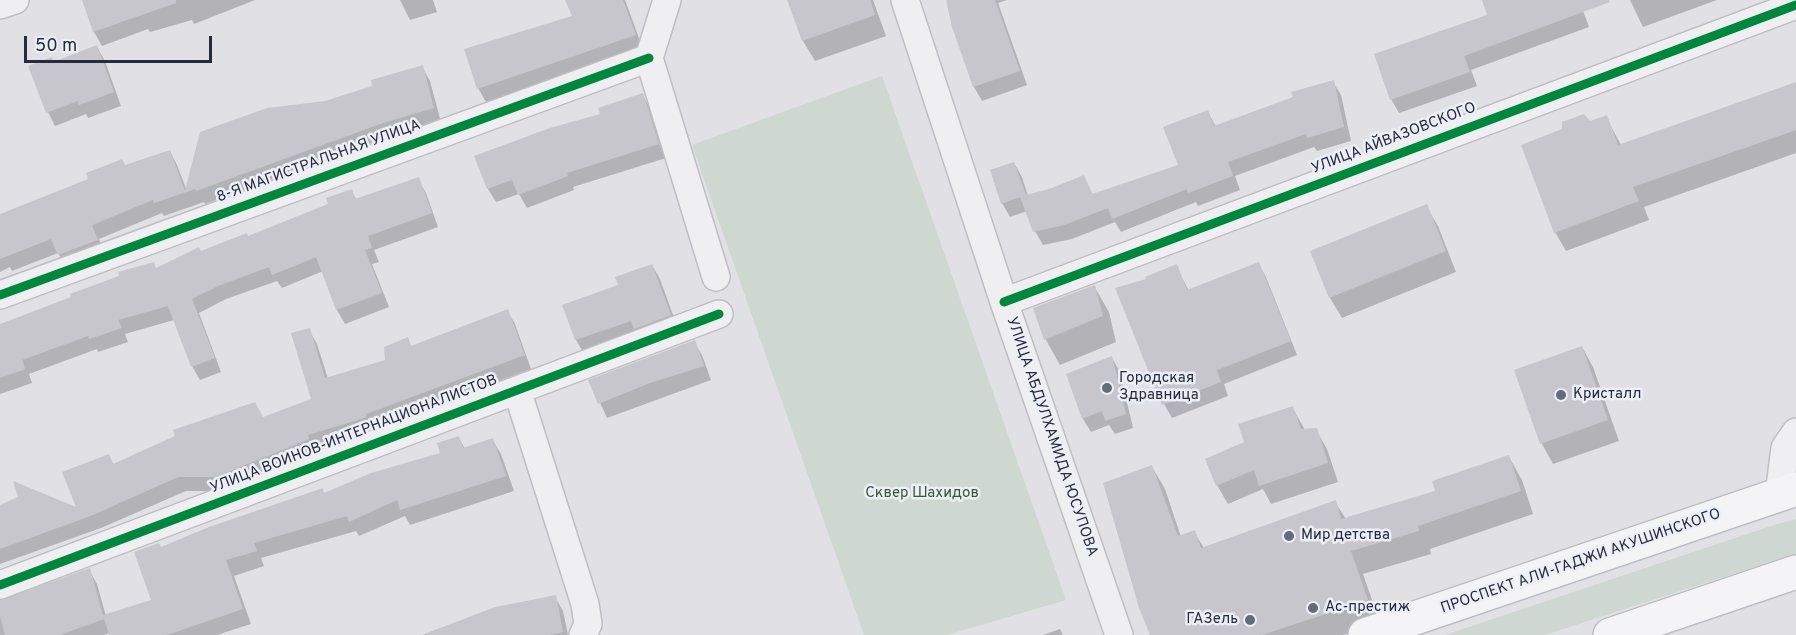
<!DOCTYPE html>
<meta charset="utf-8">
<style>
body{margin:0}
#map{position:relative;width:1796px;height:635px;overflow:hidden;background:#e0e0e5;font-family:Overpass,sans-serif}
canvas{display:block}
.scale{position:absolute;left:24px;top:36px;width:188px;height:27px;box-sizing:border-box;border:3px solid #262a3f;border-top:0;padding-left:8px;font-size:18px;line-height:21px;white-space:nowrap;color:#262a3f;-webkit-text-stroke:4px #eceff6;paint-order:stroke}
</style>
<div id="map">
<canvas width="1796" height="635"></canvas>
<div class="scale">50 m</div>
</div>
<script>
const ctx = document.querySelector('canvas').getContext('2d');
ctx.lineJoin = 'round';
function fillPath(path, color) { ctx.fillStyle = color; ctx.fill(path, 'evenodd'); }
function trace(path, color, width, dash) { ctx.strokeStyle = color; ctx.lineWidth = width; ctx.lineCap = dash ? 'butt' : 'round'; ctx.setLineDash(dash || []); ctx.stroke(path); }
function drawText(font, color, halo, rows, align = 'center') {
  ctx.font = font + ' Overpass,sans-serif'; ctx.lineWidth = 5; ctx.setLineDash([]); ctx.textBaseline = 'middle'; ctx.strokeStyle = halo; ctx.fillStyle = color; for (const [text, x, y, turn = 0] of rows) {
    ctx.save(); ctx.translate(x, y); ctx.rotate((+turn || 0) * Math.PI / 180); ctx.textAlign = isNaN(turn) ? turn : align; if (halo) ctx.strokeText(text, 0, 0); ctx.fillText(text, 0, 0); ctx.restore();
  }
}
fillPath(new Path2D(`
 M882,76L1066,600L947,635H864L692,145Z
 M1796,519V553L1794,554L1545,635H1445L1774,525Z`), '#ced8d0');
fillPath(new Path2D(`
 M89,0H255L194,24L192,20L150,32L148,29L102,46L94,32L84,2Z
 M400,0H433L437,12L410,20Z
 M566,0H625L643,49L486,102L478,88L574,17Z
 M788,0H873L886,36L815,61L803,41Z
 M947,0H1007L998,3L1027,85L982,101L974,87L953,27Z
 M1485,0H1579L1589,27L1471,70L1477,86L1399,113L1391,99L1489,16Z
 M1630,0H1717L1643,27Z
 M97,47L105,61L121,106L88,118L86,114L55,126L48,112L30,67L53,63Z
 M422,67L430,81L441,122L391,136L205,204L204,202L164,216L162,213L99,239L105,254L67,268L58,253L12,271L10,267L0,272V216L125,167L170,151L177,165L187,191L325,102L374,87Z
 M1333,82L1341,95L1351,141L1317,151L1314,147L1235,176L1240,190L1198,206L1196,202L1121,232L1115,222L1072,239L1043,245L1035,231L1027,211L1010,217L1002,203L1014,163L1022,177L1028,196L1052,190L1084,177L1093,195L1180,166L1208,112L1216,127Z
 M1796,84V153L1644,207L1649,220L1566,251L1555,232L1590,123L1606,117L1621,145Z
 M642,94L650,108L666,158L573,187L574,190L527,208L519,194L496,202L488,189L476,157L602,115Z
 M418,179L426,193L438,227L374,250L379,262L372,264L389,307L345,324L337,310L323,271L282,288L277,281L226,299L199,313L221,372L200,380L192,366L174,320L125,334L128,342L98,352L97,349L29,374L32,383L0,394V326L248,238L330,205L351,191L357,200Z
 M1426,206L1438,226L1456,272L1342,318L1330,298L1312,252Z
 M1258,263L1266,277L1297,355L1224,384L1228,396L1172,418L1164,404L1148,280L1176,266L1189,291Z
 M652,265L660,279L678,329L584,354L576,340L564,306L620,286Z
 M1094,286L1109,312L1116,342L1060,365L1046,340L1035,309Z
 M507,310L515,324L531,369L373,428L374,431L315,449L316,453L224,491H186L101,528L0,564V506L78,510L108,455L114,465L262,418L313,400L309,330L317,344L328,379L387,361L412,347Z
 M694,342L702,355L711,380L607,418L590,381Z
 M1582,347L1593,367L1619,441L1553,464L1542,444L1516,370Z
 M1112,358L1120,372L1133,428L1115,434L1109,425L1091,432L1083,419L1068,375Z
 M1292,407L1305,430H1316L1327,449L1338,482L1271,504L1263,489L1228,504L1217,485L1246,443Z
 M459,438L465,449L492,439L501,454L514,491L410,525L405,516L359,536L356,531L261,558L264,566L234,576L251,624L217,635H111L110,633L104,635H0V601L89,570L97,584L106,616L153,601L161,548L442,454Z
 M1509,457L1522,480L1533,514L1430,549L1431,554L1363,574L1380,623L1343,635H1152V467L1165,489L1181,537L1194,532L1204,548L1335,502L1346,519L1437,492Z
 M555,597L563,611L568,635H422Z
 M1060,629L1063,635H1043Z`), '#0003');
fillPath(new Path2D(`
 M82,0H176V3L93,32Z
 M565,0H623L636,35L477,89L464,49L572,16Z
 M787,0H870L875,15L802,41Z
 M946,0H995L1020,71L973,87L952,27Z
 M1482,0H1609L1610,2L1464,56L1470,72L1390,100L1374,54L1487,15Z
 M97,45L114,92L79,105L78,101L46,113L28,66L52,57L53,62Z
 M423,65L434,108L383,123L196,191L195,189L154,203L153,200L92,225L98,240L58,255L51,239L0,259V214L88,179L86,173L122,159L125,165L170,150L185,191L200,132L267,108L325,101L372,86L371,80Z
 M1334,80L1344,127L1307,138L1306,134L1228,162L1233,176L1188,193L1187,189L1112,219L1108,208L1064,225L1033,232L1020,197L1001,204L990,170L1014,162L1026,195L1052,188L1084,175L1092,194L1178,165L1163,127L1208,110L1214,126L1293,97L1291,92Z
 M1796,82V130L1633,187L1639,201L1554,233L1521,145L1562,129V122L1584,114L1590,121L1607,115L1618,145Z
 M643,93L659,144L567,173L568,176L518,195L512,180L487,189L474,156L550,128L600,114L598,108Z
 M419,177L432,213L368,236L372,248L365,250L382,293L336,310L316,257L272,275L269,267L218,286L192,299L215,358L191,367L168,306L118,320L122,328L89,339L88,336L22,360L25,369L0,378V324L71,297L70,294L119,276L118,272L154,262L156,268L199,247L201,251L247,233L248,236L328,204L326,198L352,189L355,199Z
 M1427,204L1446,251L1329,298L1310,251Z
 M1259,262L1291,341L1217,370L1221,382L1162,405L1115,288L1146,279L1145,277L1177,264L1187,290Z
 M652,264L671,315L634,329L631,321L575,340L562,305L618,285L615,277Z
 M1095,285L1103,316L1044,340L1033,308Z
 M508,309L525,355L366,414L367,417L308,435L309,439L216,477H178L93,515L0,549V505L18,497L13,481L76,507L62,472L109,454L113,464L175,436L173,430L255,402L263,417L311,399L291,333L310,328L325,378L385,360L384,347L408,337L411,346Z
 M695,340L704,366L650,383L598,404L588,380Z
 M1582,346L1608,420L1540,444L1514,370Z
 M1112,356L1126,414L1105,421L1102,411L1082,419L1066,374Z
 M1293,406L1301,429L1317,428L1328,463L1259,486L1254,470L1216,486L1205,459L1244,442L1238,424Z
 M459,436L463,448L493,438L506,476L400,510L397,500L349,522L347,516L254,543L257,551L226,560L243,609L167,635H109L103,615L151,600L134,552L159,543L161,547L209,527L323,488L324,493L371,473L440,453L437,443Z
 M1509,455L1521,491L1418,526L1419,531L1351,551L1368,600L1262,635H1150L1139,608L1103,483L1152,465L1178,536L1195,530L1201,548L1336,500L1341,519L1435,491L1432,481Z
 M90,568L104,619L60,635H5L0,616V600Z
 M556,595L563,632L550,635H427V633L495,607Z`), '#c6c6cc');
const minor = new Path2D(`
 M667,0L649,58L716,277
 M905,0L1004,302L1119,635
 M0,5L15,0
 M0,295L649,58
 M1004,302L1796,5
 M517,390L585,604L588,624L583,635
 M1779,495L1785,448L1796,432
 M0,585L719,314`);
const major = new Path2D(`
 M1365,635L1796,489
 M1610,635L1796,572`);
trace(minor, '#bebec3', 30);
trace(major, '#bcbdc3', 36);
trace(minor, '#efeff2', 27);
trace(major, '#f4f4f6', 33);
trace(new Path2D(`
 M0,295L649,58
 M1004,302L1796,5
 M0,585L719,314`), '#00873e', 9);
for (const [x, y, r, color] of [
 [1107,388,6,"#676a79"],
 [1561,395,6,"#676a79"],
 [1289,536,6,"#676a79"],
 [1313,608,6,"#676a79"],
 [1250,620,6,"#676a79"]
]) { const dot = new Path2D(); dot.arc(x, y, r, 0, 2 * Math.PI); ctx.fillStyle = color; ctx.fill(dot); trace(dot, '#eceff6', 2); }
drawText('15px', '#262a3f', '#eceff6', [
 ["УЛИЦА АЙВАЗОВСКОГО",1394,139,-21],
 ["8-Я МАГИСТРАЛЬНАЯ УЛИЦА",319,162,-20],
 ["УЛИЦА ВОИНОВ-ИНТЕРНАЦИОНАЛИСТОВ",354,435,-21],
 ["УЛИЦА АБДУЛХАМИДА ЮСУПОВА",1051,437,71],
 ["ПРОСПЕКТ АЛИ-ГАДЖИ АКУШИНСКОГО",1581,562,-19]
]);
drawText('15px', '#262a3f', '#eceff6', [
 ["Городская",1119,379],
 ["Здравница",1119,396],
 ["Кристалл",1573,395],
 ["Мир детства",1301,536],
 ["Ас-престиж",1325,608],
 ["ГАЗель",1238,620,"right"]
], 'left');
drawText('15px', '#335c32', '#eceff6', [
 ["Сквер Шахидов",922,494]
]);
</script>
